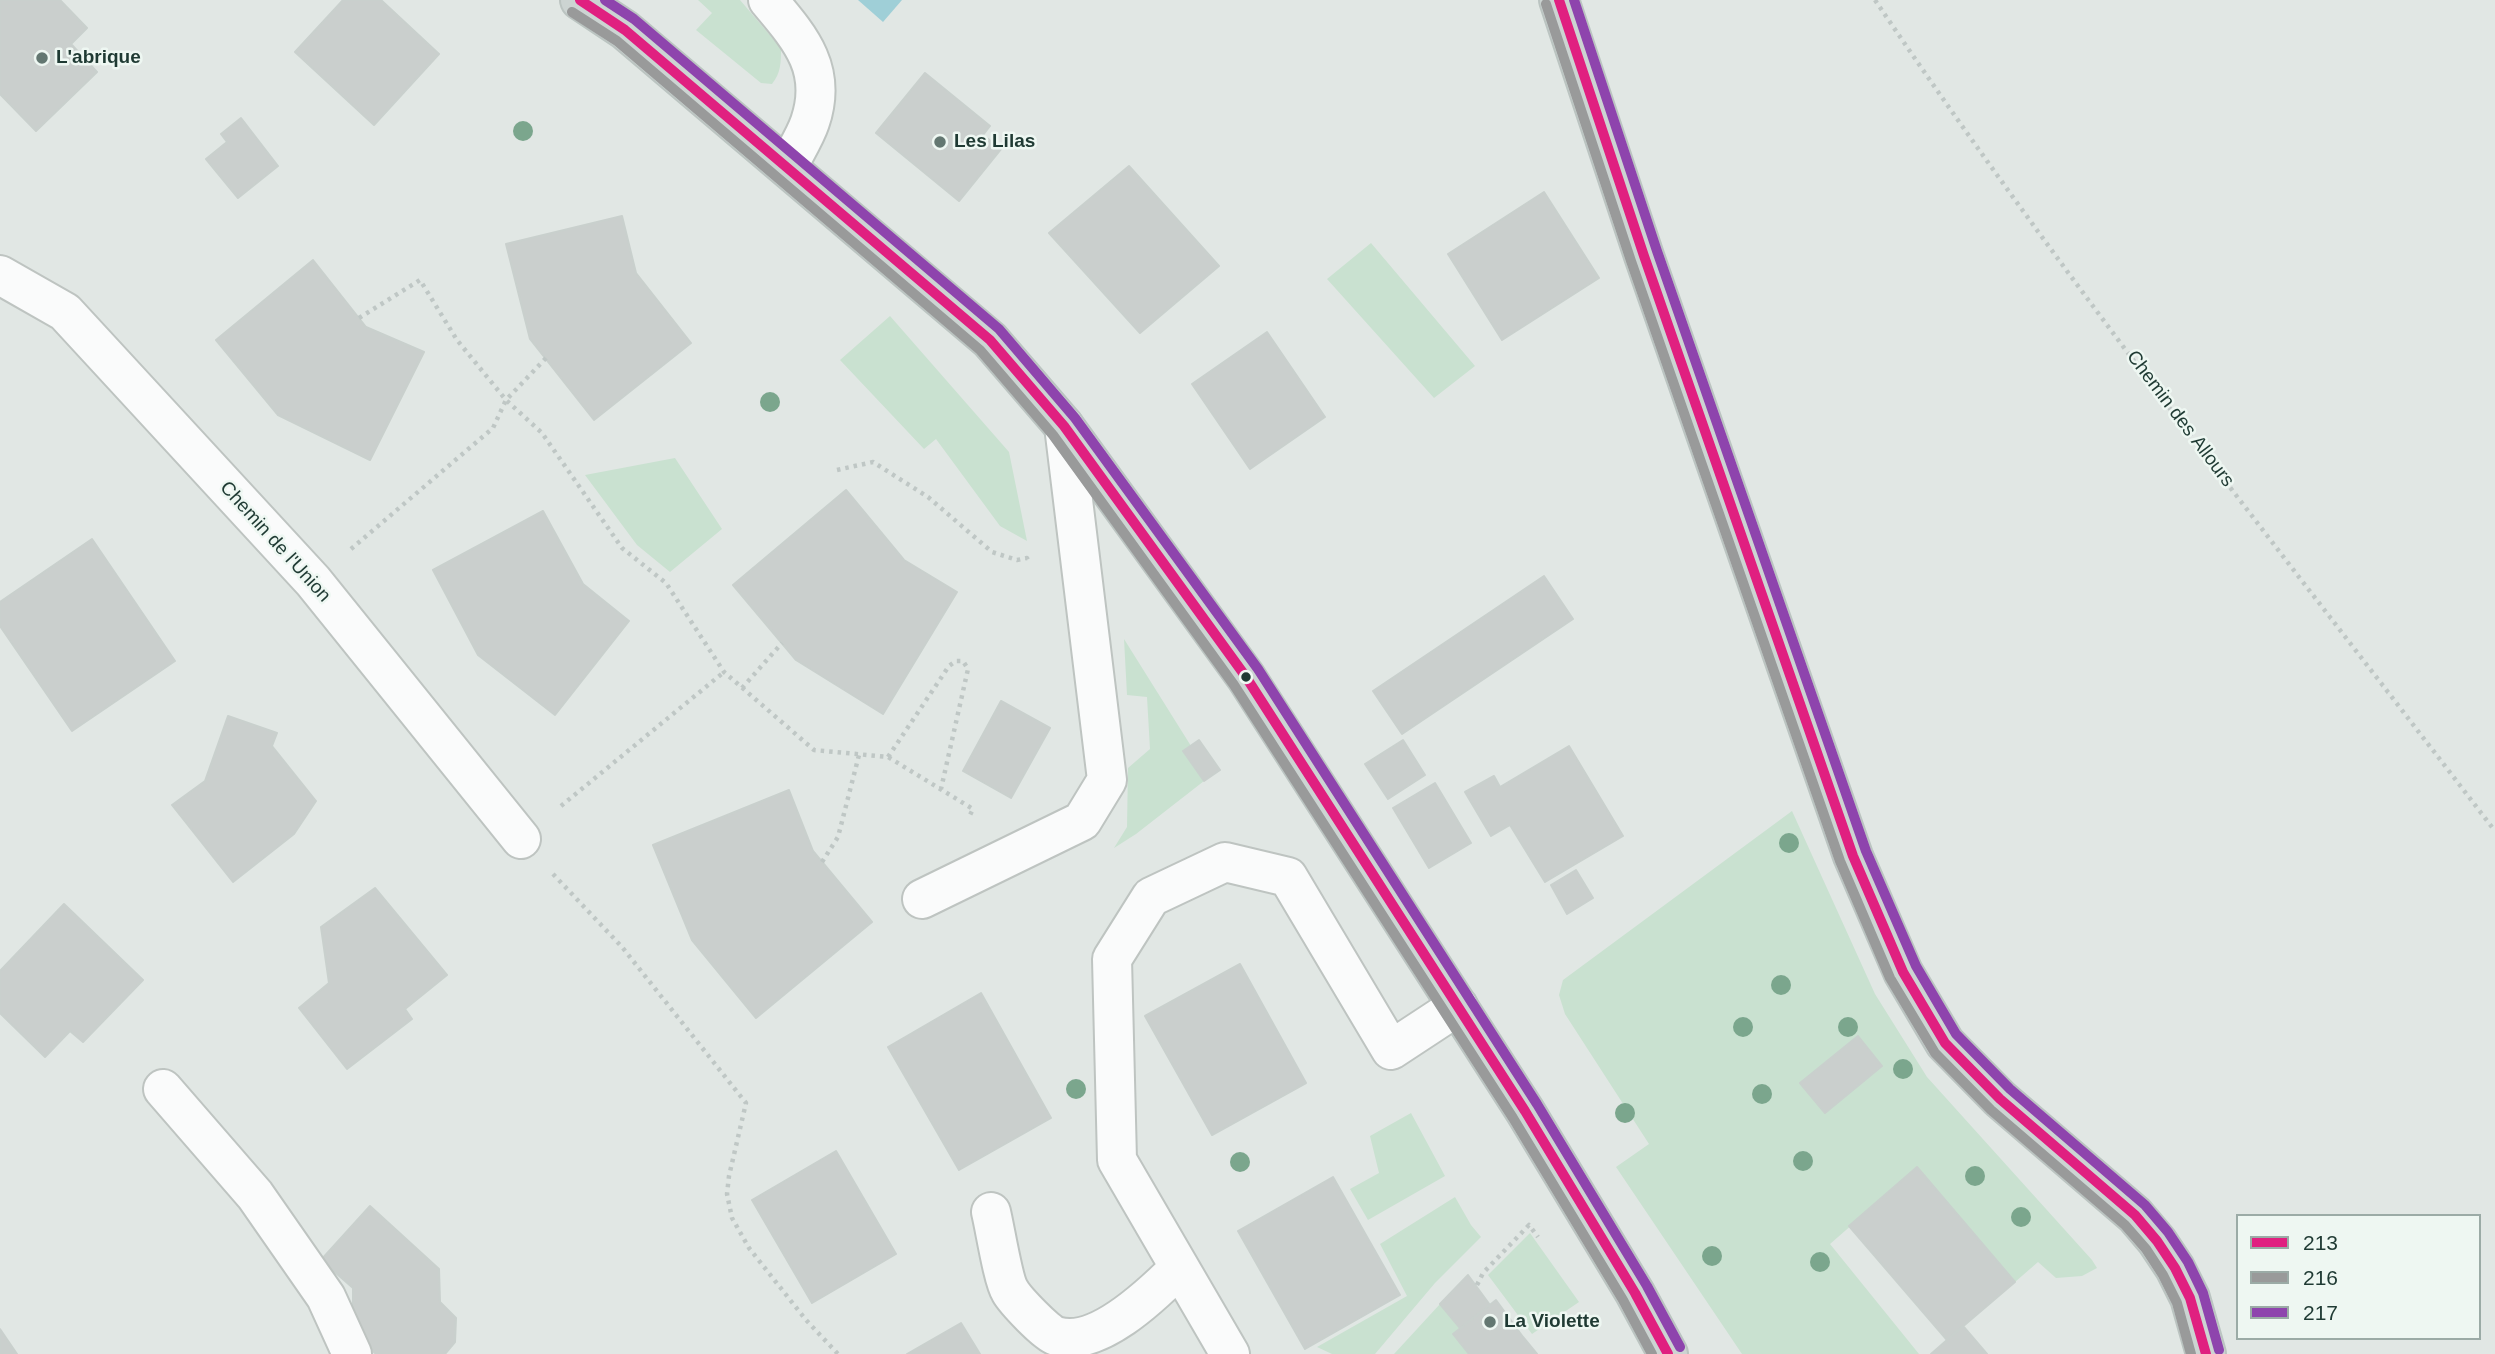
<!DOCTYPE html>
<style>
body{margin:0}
#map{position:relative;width:2495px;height:1354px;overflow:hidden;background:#e1e7e4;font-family:Arial,sans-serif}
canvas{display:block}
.legend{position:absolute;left:2236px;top:1214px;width:245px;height:126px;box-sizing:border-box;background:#eef7f2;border:2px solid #9baba6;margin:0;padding:9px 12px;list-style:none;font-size:21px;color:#1f3a33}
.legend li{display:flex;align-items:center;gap:14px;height:35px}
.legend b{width:35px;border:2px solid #9baba6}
</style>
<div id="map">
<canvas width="2495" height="1354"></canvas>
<ul class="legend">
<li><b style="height:9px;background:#e02080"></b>213</li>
<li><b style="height:9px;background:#999a9a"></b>216</li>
<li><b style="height:9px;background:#8e44ad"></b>217</li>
</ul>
</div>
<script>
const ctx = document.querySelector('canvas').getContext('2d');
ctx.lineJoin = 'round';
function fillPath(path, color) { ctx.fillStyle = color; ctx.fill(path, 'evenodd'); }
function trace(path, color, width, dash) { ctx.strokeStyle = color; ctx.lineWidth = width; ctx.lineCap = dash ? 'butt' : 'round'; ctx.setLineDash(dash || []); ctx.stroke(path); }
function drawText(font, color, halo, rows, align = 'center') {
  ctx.font = font + ' Arial,sans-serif'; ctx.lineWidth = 5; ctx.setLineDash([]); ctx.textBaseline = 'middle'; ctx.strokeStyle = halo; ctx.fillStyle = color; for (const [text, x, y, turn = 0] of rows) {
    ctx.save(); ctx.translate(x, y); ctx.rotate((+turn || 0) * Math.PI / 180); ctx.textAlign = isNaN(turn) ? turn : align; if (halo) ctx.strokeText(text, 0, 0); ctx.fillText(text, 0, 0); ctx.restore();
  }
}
fillPath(new Path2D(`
 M698,0H740L781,48C781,62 781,73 772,84L761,83L696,30L712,13Z
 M1371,243L1475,366L1434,398L1327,279Z
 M890,316L1009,452L1027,541L1000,526L936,439L924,449L840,360Z
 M675,458L722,529L670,572L637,545L585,475Z
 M1124,639L1191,746L1184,751L1204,781L1136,834L1114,848L1127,827L1128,768L1150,749L1147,697L1127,695Z
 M1792,811L1875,994L1927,1077L2092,1260L2097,1268L2082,1276L2056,1278L2038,1262L2015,1282L1917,1168L1830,1244L1919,1354H1742L1616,1167L1649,1144L1565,1014L1559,995L1563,980Z
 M1411,1113L1445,1176L1368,1220L1350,1189L1379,1173L1370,1136Z
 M1455,1197L1471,1225L1481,1237L1435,1283L1375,1354H1332L1317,1347L1407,1296L1380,1244Z
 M1530,1233L1579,1302L1532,1334L1488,1275Z
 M1440,1304L1460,1328L1454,1334L1469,1354H1394Z`), '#c9e1d0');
fillPath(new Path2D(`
 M858,0H902L883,22Z`), '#9fcfd7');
const building = new Path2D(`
 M0,0H60L87,28L71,44L97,72L36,131L0,94Z
 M343,0H381L439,54L374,125L295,52Z
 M925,73L990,126L983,135L1001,149L959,201L876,133Z
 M241,118L278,166L238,198L206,159L227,142L221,134Z
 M1129,166L1219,266L1140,333L1049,233Z
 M1544,192L1599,278L1502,340L1448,254Z
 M622,216L636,273L691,343L594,420L530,339L506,244Z
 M313,260L366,327L424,352L370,460L278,415L216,340Z
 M1267,332L1325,417L1250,469L1192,384Z
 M846,490L904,560L957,592L883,714L796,660L733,585Z
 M543,511L583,584L629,621L555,715L478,655L433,570Z
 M92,539L175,661L72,731L0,626V602Z
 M1544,576L1573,619L1402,734L1373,691Z
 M1001,701L1050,728L1011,798L963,771Z
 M228,716L277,733L272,746L316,801L294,834L233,882L172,805L205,781Z
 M1199,740L1220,770L1204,781L1183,751Z
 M1403,740L1425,775L1388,799L1365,764Z
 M1569,746L1623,836L1545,882L1510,825L1491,836L1465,792L1494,776L1500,787Z
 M1435,783L1471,843L1429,868L1393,808Z
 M789,790L813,851L872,922L756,1018L692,940L653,845Z
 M1576,870L1593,898L1567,914L1551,885Z
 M375,888L447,975L405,1009L412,1019L347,1069L299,1008L329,983L321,927Z
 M64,904L143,980L83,1042L70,1031L45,1057L0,1013V971Z
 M1240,964L1306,1083L1212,1135L1145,1016Z
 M981,993L1051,1118L959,1170L888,1047Z
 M1858,1036L1882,1066L1825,1113L1800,1083Z
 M836,1151L896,1254L812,1303L752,1200Z
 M1917,1167L2015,1282L1947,1340L1849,1226Z
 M1333,1177L1400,1295L1305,1349L1238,1231Z
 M370,1206L439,1269L440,1302L456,1318L455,1342L445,1354H376L353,1332V1288L321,1260Z
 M1468,1275L1490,1305L1460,1328L1440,1304Z
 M1496,1300L1523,1337L1537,1354H1469L1453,1334Z
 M961,1323L980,1354H907Z
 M1963,1326L1987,1354H1931Z
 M0,1329L17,1354H0Z`);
fillPath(building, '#cacfcd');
trace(building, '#c9d0cd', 2);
const minor = new Path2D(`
 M768,0C800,38 828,69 810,122C805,137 795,152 788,166
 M0,275L65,312L313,581L521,839
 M922,899L1082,821L1107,780L1064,426
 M163,1089L255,1195L326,1297L352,1354
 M991,1212C995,1228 1003,1280 1010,1291C1015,1300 1047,1334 1056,1336C1097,1349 1153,1294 1179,1268
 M1230,1354L1117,1160L1112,959L1151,897L1225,862L1288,877L1391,1050L1458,1006`);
const major = new Path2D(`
 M580,0L625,30L990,340L1064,426L1246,677L1525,1111L1635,1293L1668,1354
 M1559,0L1644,256L1853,856L1903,972L1945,1043L2000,1099L2135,1215L2157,1241L2175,1268L2190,1298L2206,1354`);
trace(minor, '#bec4c1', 42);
trace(major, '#bbc4c1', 42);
trace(new Path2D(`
 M1875,0C2068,286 2285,557 2495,831
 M359,318L420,280L457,340L506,400L542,433L622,548L666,583L724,672L814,750L888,757L973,809L968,819
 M837,470L873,462L928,497L992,552L1017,560L1027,558L1028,561
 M351,549L493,428L506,400L546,358
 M742,688L782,643
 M888,757L949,666L956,661H963L968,669L941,789
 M561,806L724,672
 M822,862L838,837L859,755
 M553,874L622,947L746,1103L729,1176L727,1194L732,1218L749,1248L806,1320L838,1354
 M1477,1285L1483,1273L1529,1225L1538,1237`), '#bfc7c5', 4.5, [3.5, 5]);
trace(minor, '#fafbfb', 38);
trace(major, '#ccd4d2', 38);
trace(new Path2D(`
 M580,0L625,30L990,340L1064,426L1246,677L1525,1111L1635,1293L1668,1354
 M1559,0L1644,256L1853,856L1903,972L1945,1043L2000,1099L2135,1215L2157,1241L2175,1268L2190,1298L2206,1354`), '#e02080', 10);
trace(new Path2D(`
 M1546,4L1631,261L1840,861L1890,978L1935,1053L1991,1110L2125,1225L2146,1249L2163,1275L2177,1303L2191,1354
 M572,12L617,41L980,350L1053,435L1234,685L1513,1118L1623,1300L1652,1354`), '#999a9a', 10);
trace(new Path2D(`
 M605,0L634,19L999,329L1075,418L1258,669L1537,1104L1647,1286L1680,1347
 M1574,0L1657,251L1866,851L1916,966L1956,1034L2010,1089L2145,1205L2168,1232L2188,1262L2203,1293L2219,1350`), '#8e44ad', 10);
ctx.fillStyle = '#7ba68d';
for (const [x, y] of [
 [523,131],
 [770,402],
 [1789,843],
 [1781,985],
 [1743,1027],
 [1848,1027],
 [1903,1069],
 [1076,1089],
 [1762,1094],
 [1625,1113],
 [1803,1161],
 [1240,1162],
 [1975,1176],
 [2021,1217],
 [1712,1256],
 [1820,1262]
]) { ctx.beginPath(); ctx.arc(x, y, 10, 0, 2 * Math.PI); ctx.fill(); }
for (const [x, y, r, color] of [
 [42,58,7,"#637771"],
 [940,142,7,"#637771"],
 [1246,677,6,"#1f3a33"],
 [1490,1322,7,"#637771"]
]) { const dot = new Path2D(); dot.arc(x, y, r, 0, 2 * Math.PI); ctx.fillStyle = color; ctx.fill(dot); trace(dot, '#eef7f2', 2.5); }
drawText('bold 19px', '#1f3a33', '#eef7f2', [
 ["L'abrique",56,58],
 ["Les Lilas",954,142],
 ["La Violette",1504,1322]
], 'left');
drawText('19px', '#1f3a33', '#eef7f2', [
 ["Chemin des Allours",2180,419,53],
 ["Chemin de l'Union",275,542,48]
]);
</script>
